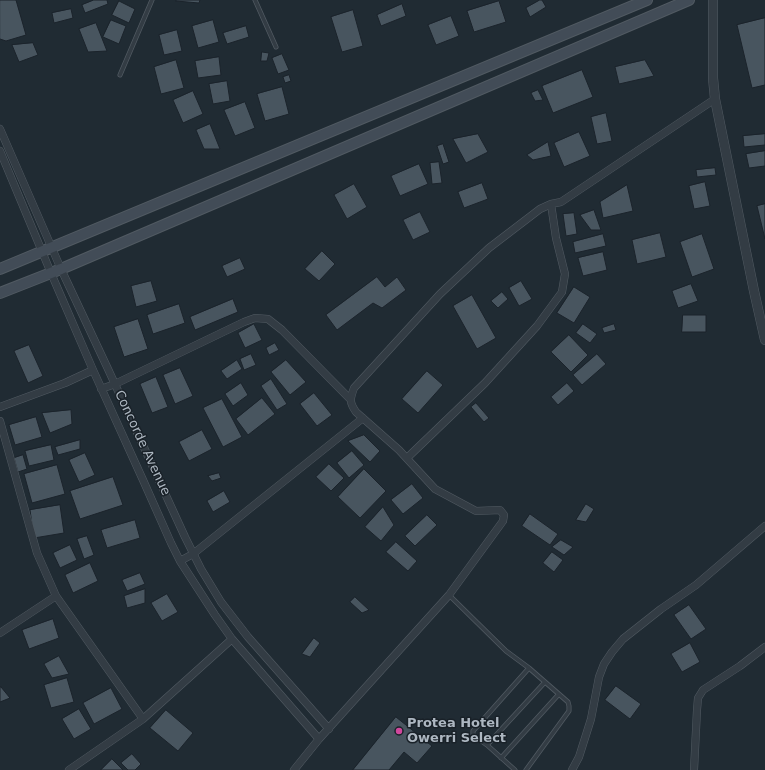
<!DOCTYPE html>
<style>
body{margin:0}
canvas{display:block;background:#202b33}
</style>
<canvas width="765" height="770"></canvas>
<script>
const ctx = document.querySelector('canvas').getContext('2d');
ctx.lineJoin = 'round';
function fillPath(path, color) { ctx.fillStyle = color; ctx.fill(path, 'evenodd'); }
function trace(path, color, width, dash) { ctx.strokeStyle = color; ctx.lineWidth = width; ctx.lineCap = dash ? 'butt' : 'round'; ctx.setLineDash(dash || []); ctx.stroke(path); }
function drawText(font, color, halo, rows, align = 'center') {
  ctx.font = font + ' "DejaVu Sans",sans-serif'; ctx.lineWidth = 3; ctx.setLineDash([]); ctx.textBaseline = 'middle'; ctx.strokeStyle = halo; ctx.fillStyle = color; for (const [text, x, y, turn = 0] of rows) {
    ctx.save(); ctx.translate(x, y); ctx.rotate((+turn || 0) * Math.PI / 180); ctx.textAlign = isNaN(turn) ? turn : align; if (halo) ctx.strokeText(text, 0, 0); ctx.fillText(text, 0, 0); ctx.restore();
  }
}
const building = new Path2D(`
 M0,0H16L26,35L6,41L0,39Z
 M94,0H107L108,4L85,13L82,5Z
 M177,0H200L199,3L176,1Z
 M540,0H542L546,7L530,17L526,8Z
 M119,1L135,9L129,23L112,15Z
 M499,1L506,22L474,32L467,11Z
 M402,4L406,16L381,26L377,15Z
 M71,9L73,18L54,23L52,13Z
 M353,10L363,46L342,52L331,17Z
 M451,16L459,36L436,45L428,25Z
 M765,18V85L752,88L737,25Z
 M111,20L126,26L119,44L103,37Z
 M213,20L219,42L198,48L192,26Z
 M96,23L107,51L88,52L79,29Z
 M246,26L249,37L227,44L223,33Z
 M177,30L182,51L164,55L159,35Z
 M33,43L38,55L19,62L12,45Z
 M262,52L269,53L267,61H261Z
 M282,54L289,70L278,74L272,58Z
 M219,57L221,75L198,78L195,61Z
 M176,60L184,88L161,94L154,67Z
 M645,60L654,76L619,84L615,67Z
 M582,70L593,97L553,113L542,86Z
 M289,75L291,81L285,83L283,77Z
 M227,81L230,101L213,104L209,84Z
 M282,87L289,114L265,121L257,94Z
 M538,90L543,100L535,101L531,93Z
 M193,91L203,114L183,123L173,100Z
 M245,102L255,128L235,136L224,110Z
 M606,113L612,141L597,144L591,117Z
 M210,124L220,149H204L196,130Z
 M579,132L590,156L564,167L554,143Z
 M478,134L488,152L466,163L453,139Z
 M765,134V145L744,147L743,136Z
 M548,142L551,156L533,160L527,155Z
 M443,144L449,162L443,164L437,146Z
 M765,151V166L749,168L746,154Z
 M439,162L442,183L432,184L430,163Z
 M419,164L428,184L400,196L391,176Z
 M715,168L716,175L697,177L696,170Z
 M705,182L710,206L694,209L689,186Z
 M482,183L488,199L464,208L458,192Z
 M354,184L367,207L347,219L334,195Z
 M627,185L633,211L603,218L600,202Z
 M765,204V239L757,206Z
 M594,210L601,230H591L580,215Z
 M420,212L430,232L413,240L403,220Z
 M574,213L577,234L566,236L563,214Z
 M660,233L666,257L637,264L632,240Z
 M603,234L606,246L575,253L573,242Z
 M702,234L714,269L692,277L680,242Z
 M322,251L335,264L319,281L305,269Z
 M603,252L607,270L583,276L578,258Z
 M240,258L245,269L227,277L222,266Z
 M377,277L385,287L397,277L406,290L382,308L373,303L337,330L326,315Z
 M151,281L157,301L136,307L131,286Z
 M521,281L532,299L519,306L509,288Z
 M691,284L698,301L678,308L672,291Z
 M574,287L590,297L574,323L557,313Z
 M502,292L508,299L498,308L491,301Z
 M472,295L496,338L477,349L453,306Z
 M233,299L238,312L195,330L190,317Z
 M179,304L185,323L153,334L147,315Z
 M683,315H706V332H682Z
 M138,319L148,349L124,357L114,327Z
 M254,324L262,340L245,348L238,333Z
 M583,324L597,334L590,343L576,333Z
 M614,324L616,330L604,333L602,328Z
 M569,335L588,355L571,372L551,352Z
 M275,343L279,350L269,355L266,348Z
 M29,345L43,376L28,383L14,351Z
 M251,354L256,365L244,370L240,359Z
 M597,354L606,364L582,385L573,375Z
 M237,360L242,369L227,379L221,371Z
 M286,360L306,382L290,395L271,372Z
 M180,368L193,396L175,404L163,375Z
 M427,371L443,385L418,413L402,399Z
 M156,377L168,407L152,413L140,384Z
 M271,379L287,404L277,410L261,386Z
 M241,383L248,395L233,406L225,394Z
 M567,383L574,391L558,405L551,397Z
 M314,393L332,415L317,426L300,404Z
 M262,398L275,414L248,435L236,419Z
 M222,399L242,437L223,447L203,408Z
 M476,403L489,418L484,422L471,407Z
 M71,410L72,424L50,433L42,413Z
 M36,417L42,437L15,445L9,425Z
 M202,430L212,449L189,461L179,442Z
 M364,435L380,451L370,462L348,441Z
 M80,440V449L58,455L55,447Z
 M51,445L54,460L29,466L25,451Z
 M352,451L364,465L349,478L337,463Z
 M85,453L95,475L79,482L69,460Z
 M23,455L27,469L18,472L14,458Z
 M329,464L344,478L331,491L316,477Z
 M57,465L65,494L32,503L24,474Z
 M364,469L386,491L360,518L338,497Z
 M219,473L221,478L212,481L208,476Z
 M113,477L123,505L80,519L70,491Z
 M412,484L423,498L403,514L391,500Z
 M224,491L230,502L213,512L207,501Z
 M586,504L594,509L586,522L576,520Z
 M60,505L64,533L34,538L30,510Z
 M383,507L394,525L381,541L365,527Z
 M530,514L558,534L550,545L522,526Z
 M427,515L437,525L415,546L405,536Z
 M135,520L140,538L107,548L101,530Z
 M87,536L94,555L84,559L77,539Z
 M561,540L573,547L564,555L552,547Z
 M396,542L417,561L408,571L386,552Z
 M70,545L77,560L60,568L53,553Z
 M552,552L563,560L554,572L543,563Z
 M90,563L98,581L73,593L65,575Z
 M140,573L145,584L127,591L122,580Z
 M145,589V603L127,608L124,596Z
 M167,594L178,612L162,621L151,603Z
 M355,597L369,610L362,613L350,602Z
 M689,605L706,629L691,639L674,615Z
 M53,619L59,638L29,649L22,630Z
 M314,638L320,643L310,657L302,654Z
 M690,643L700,662L682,672L671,654Z
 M59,656L69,674L52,678L44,664Z
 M67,678L74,702L51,708L44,685Z
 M616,686L641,704L630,719L605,700Z
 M1,687L10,698L0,702V688Z
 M111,688L122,709L94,724L83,703Z
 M79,709L91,729L74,739L62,719Z
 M166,710L193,733L178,751L150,728Z
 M396,717L432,746L417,763L404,752L389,770H353Z
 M132,754L141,764L135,770H128L121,763Z
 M112,759L123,770H101Z`);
fillPath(building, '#48555f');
trace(building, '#1b232b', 1);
const service = new Path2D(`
 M255,0L276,47
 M120,75L152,0
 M449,595L506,651L529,668L568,702L569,706V711L526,770
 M487,745L545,682
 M501,758L559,694
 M515,770L487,745L473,735V731L529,668`);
const minor = new Path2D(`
 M0,129L61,269L108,369L185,537L201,569L221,602L248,637L329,729
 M0,151L51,273L93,370L143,480L171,543L180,561L215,615L232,639L319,739
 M101,389L115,384L244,322L255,318L268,319L282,330L350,399
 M0,407L65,383L93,370
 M0,421L37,553L56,596L143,719
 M407,458L485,383L537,326L562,292L565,274L556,238L551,204
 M180,561L193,554L363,418
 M0,633L56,596
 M69,770L143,719L232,639
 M294,770L319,739L449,595L503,521L504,515L500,510L476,511L435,489L399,450L356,412C349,402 350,399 354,388L440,294L489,248L540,209L551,204L561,202L715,99
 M572,770L579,757L591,719L599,677L604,664L612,652L623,639L661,609L696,585L765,526
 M694,770L697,710L698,698L703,690L740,666L765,647`);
const tertiary = new Path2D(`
 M713,0V78L715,99L754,291L765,340`);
const secondary = new Path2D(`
 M0,269L647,0
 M0,293L61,269L689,0`);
trace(service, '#515a62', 5);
trace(minor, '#515a62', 8);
trace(tertiary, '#515a62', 10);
trace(secondary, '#515a62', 12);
trace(service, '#333c44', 3.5);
trace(minor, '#333c44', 7);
trace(tertiary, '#333c44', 9);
trace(secondary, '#424c57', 10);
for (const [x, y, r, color] of [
 [399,731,4,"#d1479c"]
]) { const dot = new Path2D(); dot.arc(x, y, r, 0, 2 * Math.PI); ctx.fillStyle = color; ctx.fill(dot); trace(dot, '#192128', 1.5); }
drawText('13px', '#adb7c1', '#192128', [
 ["Concorde Avenue",142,443,65]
]);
drawText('bold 13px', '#adb7c1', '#192128', [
 ["Protea Hotel",407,724],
 ["Owerri Select",407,739]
], 'left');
</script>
